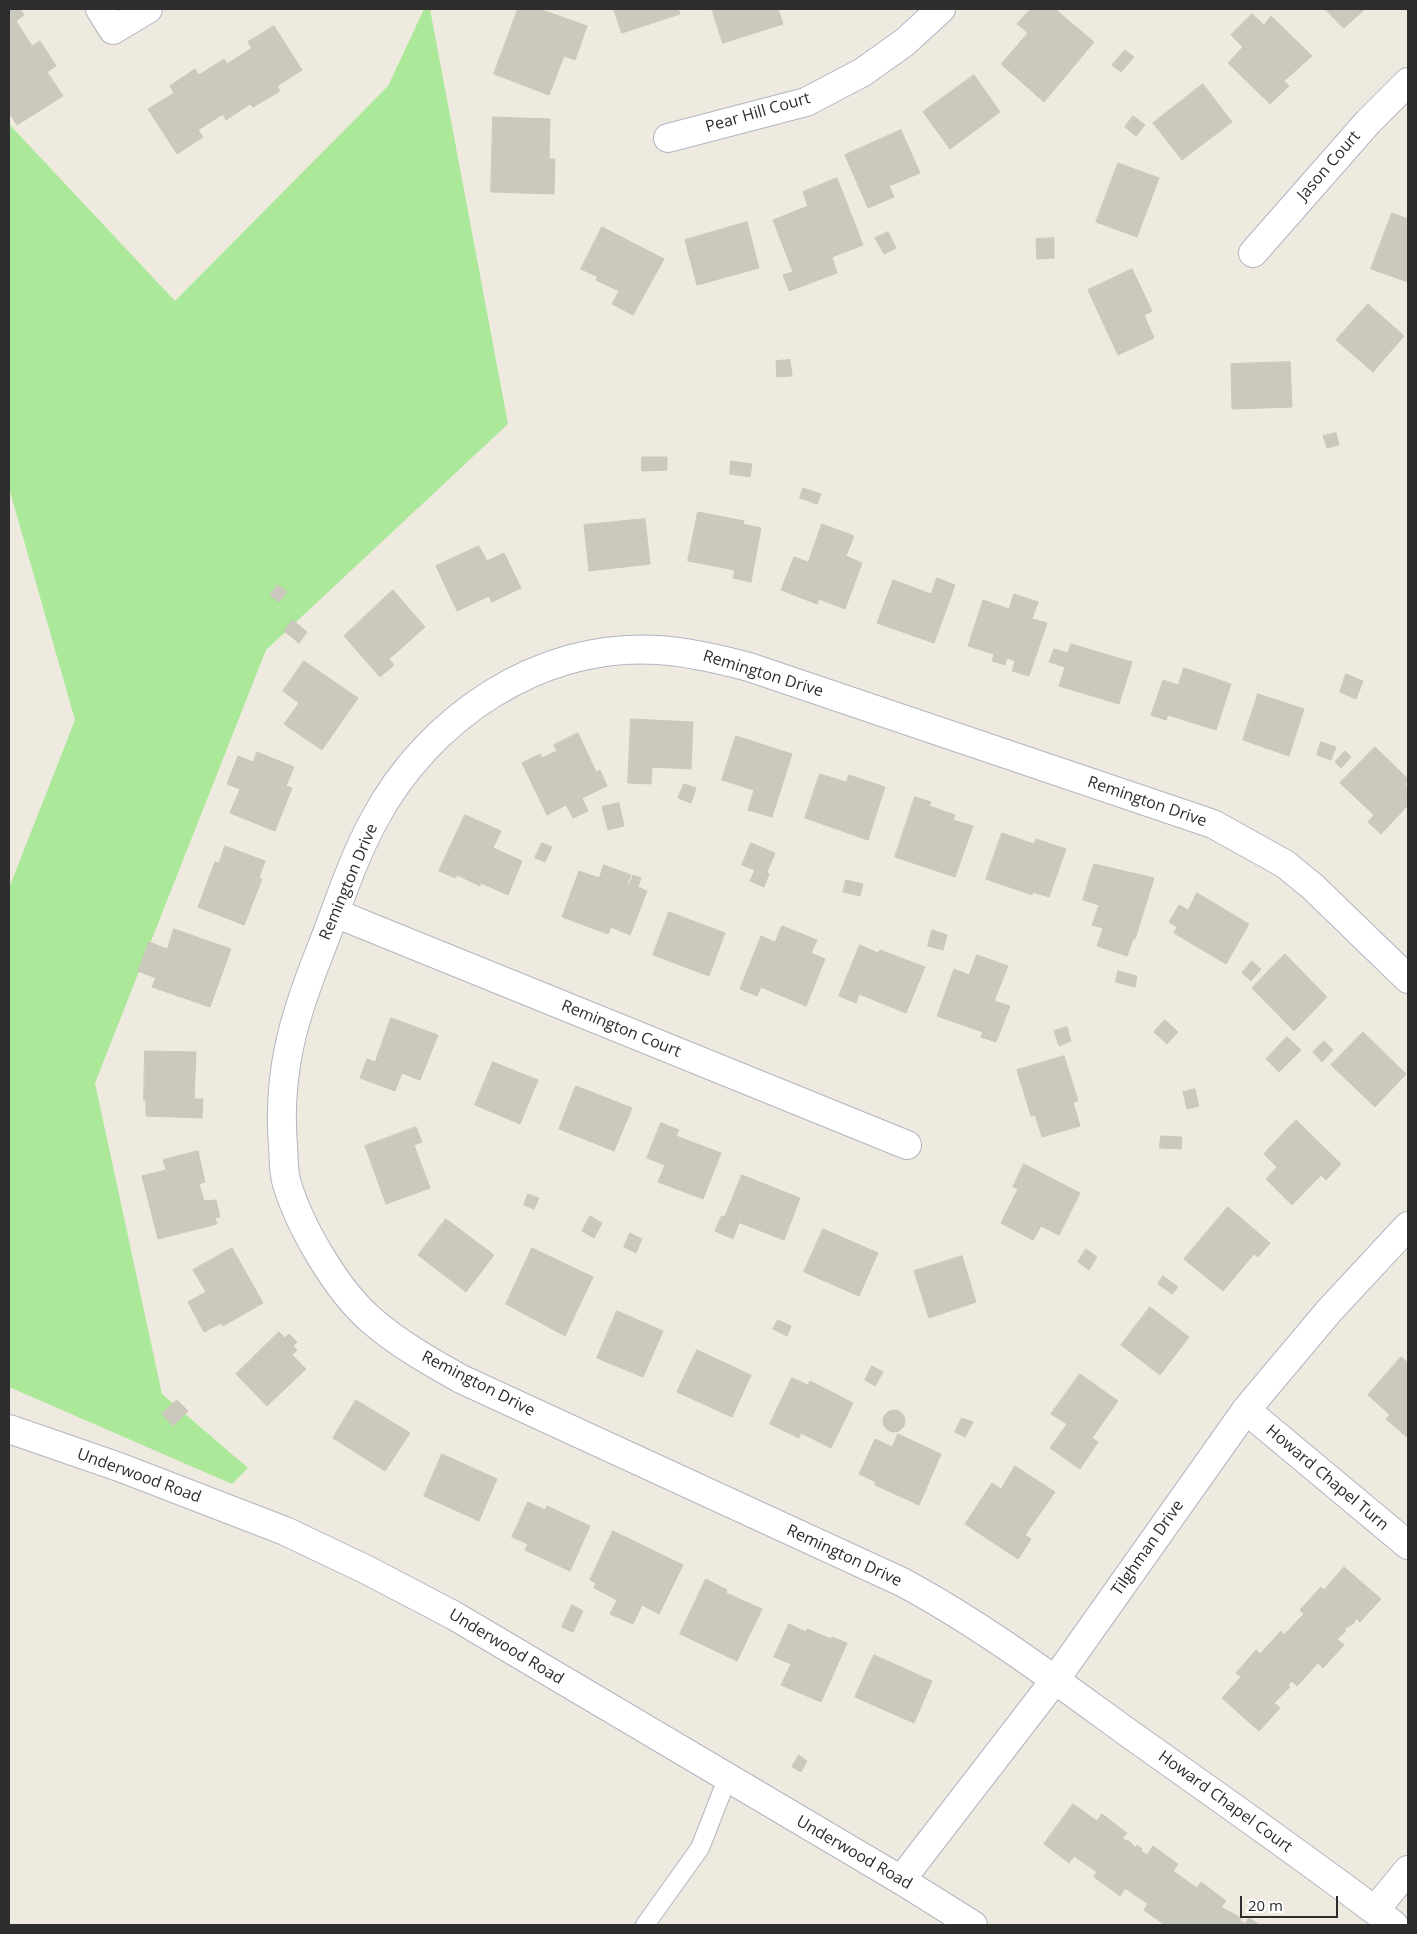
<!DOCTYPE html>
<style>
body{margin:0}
#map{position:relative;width:1417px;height:1934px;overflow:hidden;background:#efeadf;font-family:"Open Sans",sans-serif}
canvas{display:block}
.frame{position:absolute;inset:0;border:10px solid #2d2d2d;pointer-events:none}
.scale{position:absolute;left:1240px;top:1896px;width:98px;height:22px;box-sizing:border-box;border:2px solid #2d2d2d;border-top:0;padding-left:6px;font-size:15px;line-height:18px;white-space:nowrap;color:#2d2d2d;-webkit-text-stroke:4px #fff;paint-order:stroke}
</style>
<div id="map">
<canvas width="1417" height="1934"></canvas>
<div class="frame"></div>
<div class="scale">20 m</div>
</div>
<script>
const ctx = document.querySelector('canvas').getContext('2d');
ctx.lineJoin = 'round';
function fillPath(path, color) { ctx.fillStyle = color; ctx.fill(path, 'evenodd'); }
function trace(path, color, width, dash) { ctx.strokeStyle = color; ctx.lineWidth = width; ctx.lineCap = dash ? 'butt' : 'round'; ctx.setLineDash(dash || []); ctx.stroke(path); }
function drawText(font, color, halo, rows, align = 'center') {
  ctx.font = font + ' "Open Sans",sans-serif'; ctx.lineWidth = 4; ctx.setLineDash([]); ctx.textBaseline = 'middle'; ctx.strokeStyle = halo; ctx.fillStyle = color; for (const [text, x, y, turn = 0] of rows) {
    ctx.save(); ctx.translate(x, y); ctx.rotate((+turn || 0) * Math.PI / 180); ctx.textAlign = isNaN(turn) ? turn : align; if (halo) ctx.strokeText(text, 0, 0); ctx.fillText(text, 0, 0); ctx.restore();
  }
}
fillPath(new Path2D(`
 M424,9H430L508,424L266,650L95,1083L162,1394L248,1468L232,1484L9,1387V888L75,720L9,488V124L175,301L388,86Z`), '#abe89a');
const building = new Path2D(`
 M9,9H20L24,15L16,21L32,46L40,41L56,66L47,72L63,96L17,125L9,112Z
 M518,9H539L587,26L575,60L564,56L549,95L494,74Z
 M614,9H678L680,14L622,33Z
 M712,9H778L783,24L723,43Z
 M1031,9H1055L1094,42L1044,102L1001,64L1028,33L1017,24Z
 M1325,9H1365L1344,28Z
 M1252,14L1264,25L1271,16L1312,56L1284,81L1289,86L1270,104L1228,63L1243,47L1231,35Z
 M274,26L302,70L277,86L280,91L253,107L250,104L226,120L223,114L198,130L203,137L177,154L148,109L174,93L170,86L174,83L195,69L199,75L224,59L227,64L252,48L248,42Z
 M1125,50L1134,57L1121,72L1112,65Z
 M974,75L1000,112L950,149L923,112Z
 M1203,84L1232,122L1182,160L1153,123Z
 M1133,116L1145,125L1136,136L1125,127Z
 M493,117L550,119L549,159H555L554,194L491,192Z
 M901,130L920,173L889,186L894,197L868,208L845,155Z
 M1118,163L1159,178L1137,237L1096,222Z
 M837,178L863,245L832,257L837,273L789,291L783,275L793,272L773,220L808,206L803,192Z
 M1392,213L1408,219V282L1371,269Z
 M747,222L759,268L697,285L685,240Z
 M602,227L664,259L633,315L612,304L619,291L596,280L598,277L581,269Z
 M888,232L896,248L884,254L875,238Z
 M1054,238V258L1037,259L1036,239Z
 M1132,269L1152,311L1144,315L1154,338L1118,355L1088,290Z
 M1368,304L1404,336L1373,372L1336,340Z
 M790,360L792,376L777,377L776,361Z
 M1290,362L1292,407L1232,409L1231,364Z
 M1336,433L1339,445L1327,448L1323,436Z
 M642,457H667V470L642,471Z
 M731,461L752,464L750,477L730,474Z
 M803,488L821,494L817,504L800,498Z
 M698,512L744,521L743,524L761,528L751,582L733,578L735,570L688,561Z
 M645,519L650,564L589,571L584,525Z
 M822,524L854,536L846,556L862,563L845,609L819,599L817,604L781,590L794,557L808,562Z
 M479,546L487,561L504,553L521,588L492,602L489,596L457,611L436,566Z
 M937,578L955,585L934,643L877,623L893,580L931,594Z
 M278,585L287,592L279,602L270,595Z
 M393,590L425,627L389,659L394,665L380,677L344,636Z
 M1014,594L1038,602L1032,619L1047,623L1029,676L1012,671L1015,661L1007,658L1005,665L999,663L992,661L994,654L968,646L983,600L1009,609Z
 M293,620L307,632L299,643L284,631Z
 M1071,644L1132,662L1119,704L1059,686L1065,667L1049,662L1054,649L1068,653Z
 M304,661L358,698L322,750L284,724L299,703L283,691Z
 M1184,668L1231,684L1216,730L1168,715L1166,720L1151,715L1163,680L1178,685Z
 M1346,674L1363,681L1356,699L1340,692Z
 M1258,694L1304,709L1289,756L1243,740Z
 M631,719L693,722L691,769L652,767L651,784L628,783Z
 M578,733L596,772L600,770L607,786L582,798L588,811L573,818L566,805L547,815L522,763L540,754L542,758L557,751L554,745Z
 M736,736L792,754L772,817L748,810L754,790L722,780Z
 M1321,742L1336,747L1331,760L1317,755Z
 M1375,747L1408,779L1405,784L1408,788V805L1381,834L1368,822L1374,815L1340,783Z
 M1345,751L1351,757L1341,768L1335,762Z
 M257,752L294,767L286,786L292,788L275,831L230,813L240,789L227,784L238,756L253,762Z
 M820,774L846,782L849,775L885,787L868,840L805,818Z
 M684,784L696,788L691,803L678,798Z
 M915,797L931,802L929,806L955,815L953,820L973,826L955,877L895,857Z
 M619,803L624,826L608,830L602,807Z
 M465,815L501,831L493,848L522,861L508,895L481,883L480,886L457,875L455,878L439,871Z
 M1002,833L1034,844L1036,839L1066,849L1049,897L1033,892L1032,895L986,879Z
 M542,843L552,847L545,862L535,858Z
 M751,843L775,853L767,872L769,874L764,887L750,881L755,870L742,865Z
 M225,846L265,861L259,878L262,879L244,925L198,907L215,862L219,863Z
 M1094,864L1154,878L1135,939H1133L1127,956L1097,946L1103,928L1092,925L1099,905L1083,900Z
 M604,865L631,875L627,884L629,885L633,875L641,878L638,887L647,891L630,935L611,927L608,934L562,917L579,871L599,878Z
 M846,880L863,884L860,896L843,892Z
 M1197,893L1249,924L1226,964L1174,933L1177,927L1169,922L1179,905L1188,910Z
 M669,912L725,933L709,976L653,955Z
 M782,926L817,940L811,953L825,959L806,1006L761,987L757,996L740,989L761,936L775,942Z
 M174,929L231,949L210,1007L152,987L156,978L138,971L149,942L167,949Z
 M932,930L947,935L943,950L928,946Z
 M860,945L878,953L880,950L925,967L906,1013L859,994L856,1003L839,996Z
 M1285,954L1327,997L1294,1031L1252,988Z
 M977,955L1008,966L994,1001L1010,1006L996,1042L981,1037L983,1032L937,1016L954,969L969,975Z
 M1252,961L1261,969L1251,981L1242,973Z
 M1118,971L1137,976L1135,987L1116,982Z
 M391,1018L438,1035L420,1080L402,1073L395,1091L360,1078L367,1059L375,1062Z
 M1165,1020L1178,1032L1167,1044L1154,1032Z
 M1067,1027L1071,1041L1059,1046L1054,1031Z
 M1363,1032L1406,1074L1375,1107L1331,1065Z
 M1287,1037L1301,1050L1279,1072L1266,1059Z
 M1324,1041L1333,1050L1322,1062L1313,1052Z
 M145,1051L196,1052L194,1099H203L202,1118L146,1116V1100H144Z
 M1064,1056L1078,1101L1073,1102L1080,1126L1042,1137L1035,1115L1031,1116L1017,1070Z
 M493,1062L538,1080L520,1124L475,1105Z
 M576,1086L632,1108L614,1151L559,1129Z
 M1195,1089L1199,1106L1187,1109L1183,1092Z
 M1296,1120L1341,1164L1326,1180L1321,1175L1292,1205L1266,1179L1277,1167L1264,1154Z
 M661,1123L679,1130L676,1136L721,1153L703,1199L658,1182L665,1165L647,1158Z
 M416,1127L422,1142L414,1145L430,1188L386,1204L365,1146Z
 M1161,1136L1182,1137L1181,1149L1160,1148Z
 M198,1151L205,1182L199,1184L204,1201L216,1200L220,1217L215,1218L217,1224L158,1239L142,1176L166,1170L163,1160Z
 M1024,1164L1080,1193L1059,1235L1041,1226L1033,1240L1001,1223L1018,1189L1013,1187Z
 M742,1175L800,1198L784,1240L725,1217Z
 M528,1194L539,1198L534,1209L524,1205Z
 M1228,1207L1270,1243L1258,1257L1254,1254L1223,1291L1184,1259Z
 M590,1216L602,1223L594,1238L582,1231Z
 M722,1216L739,1223L733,1239L715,1231Z
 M446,1219L494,1255L466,1292L418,1255Z
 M823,1229L878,1253L859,1296L804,1272Z
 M630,1233L642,1239L636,1253L624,1247Z
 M232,1248L263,1303L223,1326L221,1323L204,1332L188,1302L206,1292L193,1270Z
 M532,1248L593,1277L565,1336L506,1304Z
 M1086,1249L1097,1257L1089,1270L1078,1262Z
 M962,1256L976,1302L929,1318L914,1271Z
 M1163,1276L1178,1287L1172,1294L1158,1284Z
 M1150,1307L1189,1337L1160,1375L1121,1345Z
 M617,1311L663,1331L643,1377L597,1358Z
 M778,1320L791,1326L787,1336L773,1329Z
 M279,1332L285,1338L289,1334L297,1342L293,1346L297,1350L292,1355L306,1369L267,1406L236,1374Z
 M697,1350L751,1375L732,1417L677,1392Z
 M1401,1357L1408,1363V1438L1386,1419L1390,1415L1368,1395Z
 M872,1366L883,1372L875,1386L865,1380Z
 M1080,1374L1118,1401L1092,1438L1098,1442L1080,1469L1050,1448L1067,1424L1051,1414Z
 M792,1378L808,1385L810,1381L853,1403L831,1448L801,1433L799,1438L770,1424Z
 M177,1400L188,1411L173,1426L162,1414Z
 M356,1400L410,1433L385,1471L333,1438Z
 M883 1421a11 11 0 1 1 22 0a11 11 0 1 1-22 0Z
 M962,1418L973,1422L965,1437L955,1432Z
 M898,1434L941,1454L919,1505L875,1485L876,1482L859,1474L875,1439L892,1447Z
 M442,1454L497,1479L479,1521L424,1496Z
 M1015,1466L1055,1492L1025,1535L1031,1539L1018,1559L965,1524L992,1483L1001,1489Z
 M528,1502L545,1510L547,1506L590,1526L570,1571L525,1550L528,1544L512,1537Z
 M613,1531L683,1565L659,1614L642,1605L633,1624L610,1614L617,1600L594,1588L596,1583L590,1580Z
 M1344,1567L1381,1599L1360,1622L1356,1618L1354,1623L1344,1629L1346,1631L1337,1639L1344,1645L1323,1668L1318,1663L1297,1686L1292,1681L1288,1685L1290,1687L1274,1703L1280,1708L1259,1731L1222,1698L1241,1677L1236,1673L1256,1650L1260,1654L1281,1631L1284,1635L1304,1614L1300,1610L1321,1587L1324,1590Z
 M706,1579L727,1590L726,1593L762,1609L737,1661L680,1634Z
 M572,1605L583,1611L573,1632L562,1627Z
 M789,1624L806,1632L807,1629L831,1639L832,1637L847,1643L821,1702L781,1685L791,1664L774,1657Z
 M874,1655L932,1681L914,1723L855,1697Z
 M799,1755L807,1761L801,1772L792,1767Z
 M1073,1804L1097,1821L1102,1814L1127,1833L1122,1839L1127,1841L1128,1840L1136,1848L1137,1845L1142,1849L1141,1851L1147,1855L1153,1846L1157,1849L1178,1864L1173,1871L1180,1876L1197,1888L1201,1882L1226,1901L1221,1907L1241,1918L1240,1920L1245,1924L1249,1918L1260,1925H1165L1144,1910L1148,1904L1125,1888L1120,1896L1094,1877L1097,1872L1074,1856L1069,1863L1044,1844Z`);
fillPath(building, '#cbc8be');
trace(building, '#cbc7b8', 1);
const service = new Path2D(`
 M645,1925L700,1848L727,1779`);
const minor = new Path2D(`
 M100,9L113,30L148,9
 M668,138L806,102L863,72L905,42L941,9
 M1253,253L1368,122L1408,82
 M335,913L907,1145
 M1246,1410L1408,1545
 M901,1880L1055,1680L1246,1410L1329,1311L1408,1226
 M1375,1910L1408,1870
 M1394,1925C1309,1860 1221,1799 1134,1737C1059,1683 984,1626 902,1582L461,1379C429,1361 397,1343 370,1319C336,1289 300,1227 287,1184C283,1172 284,1158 283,1146C277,1072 294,1016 321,949C337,908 352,861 373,822C427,719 539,642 658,650C689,652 719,659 749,667L1213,824L1285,864L1313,887L1408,979`);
const tertiary = new Path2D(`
 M9,1429L119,1467L285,1531L367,1570L453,1615L901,1880L973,1925`);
trace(service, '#b3b4c1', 20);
trace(minor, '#b3b4c1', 30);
trace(tertiary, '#b3b4c1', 30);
trace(service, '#fff', 18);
trace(minor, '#fff', 28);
trace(tertiary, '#fff', 28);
drawText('16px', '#2d2d2d', '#fff', [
 ["Pear Hill Court",758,113,-16],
 ["Jason Court",1329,166,-49],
 ["Remington Drive",763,674,17],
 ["Remington Drive",1147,802,19],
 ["Remington Drive",349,882,-67],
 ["Remington Court",621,1029,22],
 ["Remington Drive",478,1384,27],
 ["Underwood Road",139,1476,20],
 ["Howard Chapel Turn",1327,1478,40],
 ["Tilghman Drive",1148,1548,-55],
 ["Remington Drive",844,1556,25],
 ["Underwood Road",506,1647,31],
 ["Howard Chapel Court",1225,1802,36],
 ["Underwood Road",854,1853,30]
]);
</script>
